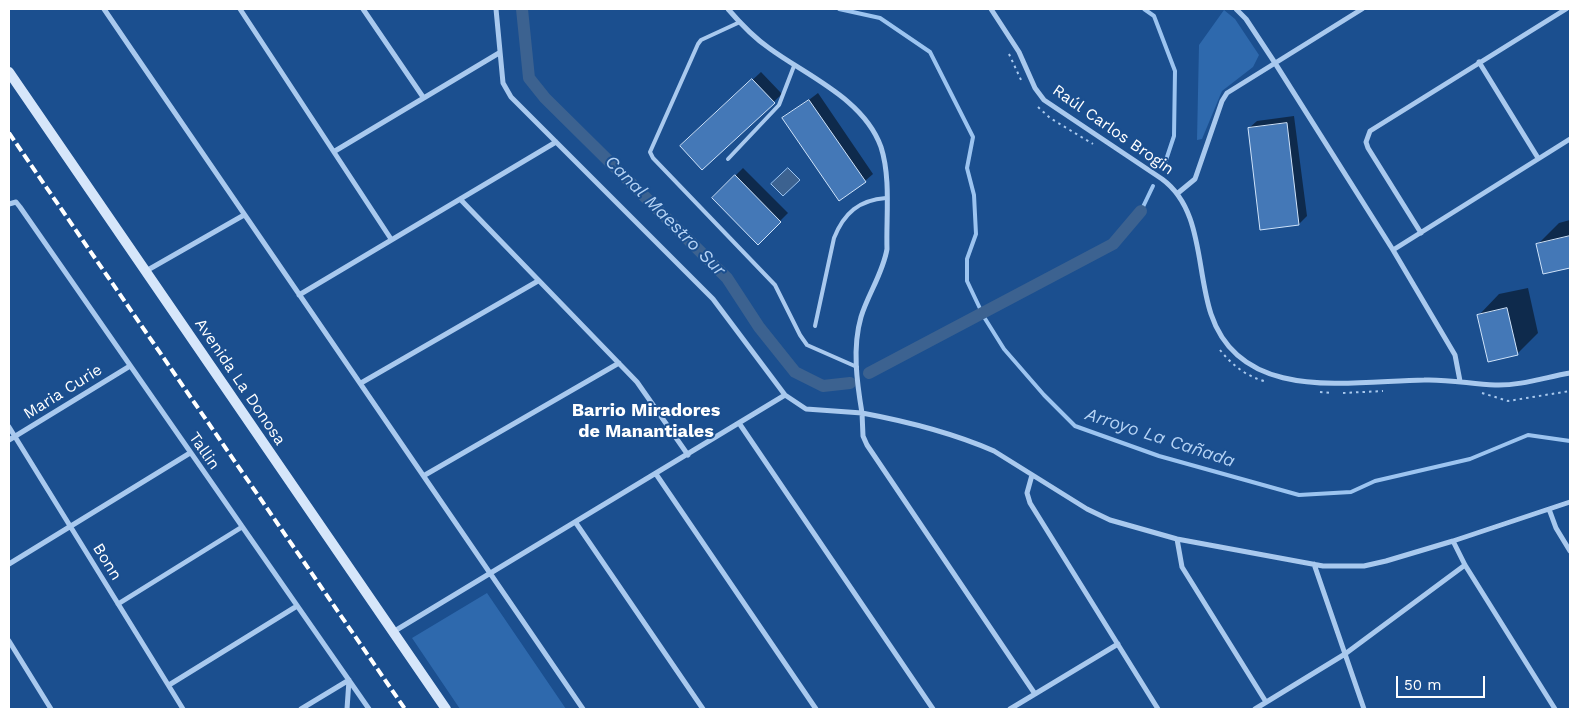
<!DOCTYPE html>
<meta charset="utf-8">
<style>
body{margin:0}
#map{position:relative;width:1579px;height:718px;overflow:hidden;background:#1b4f8f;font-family:"Work Sans",sans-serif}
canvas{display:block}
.frame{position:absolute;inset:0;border:10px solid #fff;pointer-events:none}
.scale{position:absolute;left:1396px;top:676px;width:89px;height:22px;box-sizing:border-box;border:2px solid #fff;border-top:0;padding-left:6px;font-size:15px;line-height:18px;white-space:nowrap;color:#fff;-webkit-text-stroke:4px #1b4f8f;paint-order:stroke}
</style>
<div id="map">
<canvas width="1579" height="718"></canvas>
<div class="frame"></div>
<div class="scale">50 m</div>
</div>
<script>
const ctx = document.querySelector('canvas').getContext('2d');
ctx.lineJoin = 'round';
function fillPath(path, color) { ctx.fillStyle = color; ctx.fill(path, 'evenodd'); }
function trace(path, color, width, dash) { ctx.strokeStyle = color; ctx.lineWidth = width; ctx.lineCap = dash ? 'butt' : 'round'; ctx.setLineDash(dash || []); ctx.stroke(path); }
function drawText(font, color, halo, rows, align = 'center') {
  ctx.font = font + ' "Work Sans",sans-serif'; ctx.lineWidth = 4; ctx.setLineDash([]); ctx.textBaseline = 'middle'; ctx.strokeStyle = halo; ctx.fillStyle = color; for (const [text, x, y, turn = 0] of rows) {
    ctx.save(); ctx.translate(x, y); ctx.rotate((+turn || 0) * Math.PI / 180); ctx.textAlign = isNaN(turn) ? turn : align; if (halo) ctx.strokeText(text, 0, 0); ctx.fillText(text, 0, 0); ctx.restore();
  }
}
fillPath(new Path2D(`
 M1224,10L1235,19L1259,55L1253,67L1222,91L1202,139L1197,140L1199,45Z
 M487,593L566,709H460L412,638Z`), '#2e69ad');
const water = new Path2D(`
 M788,168L800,180L783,196L771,184Z`);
fillPath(water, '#3c6290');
trace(water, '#9cc4f0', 1);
fillPath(new Path2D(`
 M761,72L782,94L702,169L689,139Z
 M818,93L873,174L865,181L784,119Z
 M1294,116L1307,216L1299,224L1249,128L1257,121Z
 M743,168L788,213L758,243L713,198Z
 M1570,220V266L1544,272L1538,244L1559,223Z
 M1528,288L1538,333L1517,354L1478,316L1499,294Z`), '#0007');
trace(new Path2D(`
 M839,9L880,18L930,52L973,137L967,168L974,195L976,234L967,259V281L984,317L1004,349L1044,395L1075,426L1159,456L1299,495L1351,492L1375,481L1470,459L1528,435L1570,441
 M1144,9L1154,16L1175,71L1174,136L1163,169
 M1141,211L1153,186`), '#9cc4f0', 4);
trace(new Path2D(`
 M522,9L529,78L545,98L727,278L759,327L795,372L823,386L850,383
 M869,373L1113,244L1141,211`), '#3c6290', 12);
const building = new Path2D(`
 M752,79L775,103L702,170L680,146Z
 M809,100L866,182L839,201L782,118Z
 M1287,123L1299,225L1260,230L1248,128Z
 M735,175L781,222L758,245L712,198Z
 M1570,236V268L1543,274L1536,244Z
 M1507,308L1518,355L1488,362L1477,315Z`);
fillPath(building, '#4478b7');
trace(building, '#cfe3fa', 1);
trace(new Path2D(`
 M1009,54L1022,82
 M1038,107L1050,118L1093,144
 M1220,350C1232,365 1246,376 1264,381
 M1320,392L1331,393
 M1343,393L1383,391
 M1482,393L1508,401L1570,391`), '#a9c9ee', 2, [2.5, 4]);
trace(new Path2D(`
 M740,22L701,40L698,44L650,152L653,158L775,285L800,335L807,345L857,367
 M728,159L779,105L794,66
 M815,326L834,238C844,213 859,200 886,198`), '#a9c9ee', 4);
trace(new Path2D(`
 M104,9C263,243 425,475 583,709
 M240,9L391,239
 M363,9L423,97
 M496,9L503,83L511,97L713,299L785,395L806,409L862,413L863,436L867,445L1035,694L1010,709
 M728,9C740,23 753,37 769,48C807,76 864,99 881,147C891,178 886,217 887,249C883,273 868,294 861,317C852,348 857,383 862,413C905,421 953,433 994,451L1087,509L1110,520L1177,539L1323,566H1364L1386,561L1453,541L1570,502
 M991,9L1019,52L1035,88L1044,100L1162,179C1203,209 1196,269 1211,314C1241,404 1351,381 1424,380C1448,379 1471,384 1495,385C1520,386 1546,377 1570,373
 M1236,9L1246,19L1275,63L1393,250L1455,355L1460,381
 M1479,62L1538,158
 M335,151L499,53
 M1178,193L1195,179L1222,101L1227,93L1362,9
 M460,199L637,382L688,455
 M9,204L16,202L20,207L369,709
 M1421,233L1368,148L1366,142L1370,131L1566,9
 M1393,250L1570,139
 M146,271L244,215
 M299,295L556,142
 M361,383L538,281
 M739,423L933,709
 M9,427L183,709
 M9,440L130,366
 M656,474L816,709
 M425,475L619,363
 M1032,475L1027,493L1030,503L1158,709
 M1549,509L1556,528L1570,551
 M576,523L703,709
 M1177,539L1182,567L1266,702
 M1453,541L1465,565L1555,709
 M9,564L190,453
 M1314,564L1364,709
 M118,604L242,527
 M393,632L785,395
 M9,641L51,709
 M169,685L297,606
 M1035,694L1118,644
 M301,709L349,680
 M347,709L349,680
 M1255,709L1345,654L1465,565`), '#a9c9ee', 5);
trace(new Path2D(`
 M9,72L446,709`), '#d6e6fa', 10);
trace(new Path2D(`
 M9,133L405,709`), '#fff', 4, [9, 4]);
drawText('16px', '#fff', '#1b4f8f', [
 ["Raúl Carlos Brogin",1113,130,35],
 ["Avenida La Donosa",240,382,56],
 ["Maria Curie",63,392,-32],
 ["Tallin",204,451,55],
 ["Bonn",107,562,58]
]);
drawText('italic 18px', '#b5d3f5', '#1b4f8f', [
 ["Canal Maestro Sur",665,216,45],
 ["Arroyo La Cañada",1160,438,18]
]);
drawText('bold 18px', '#fff', '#1b4f8f', [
 ["Barrio Miradores",646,411],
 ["de Manantiales",646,432]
]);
</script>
